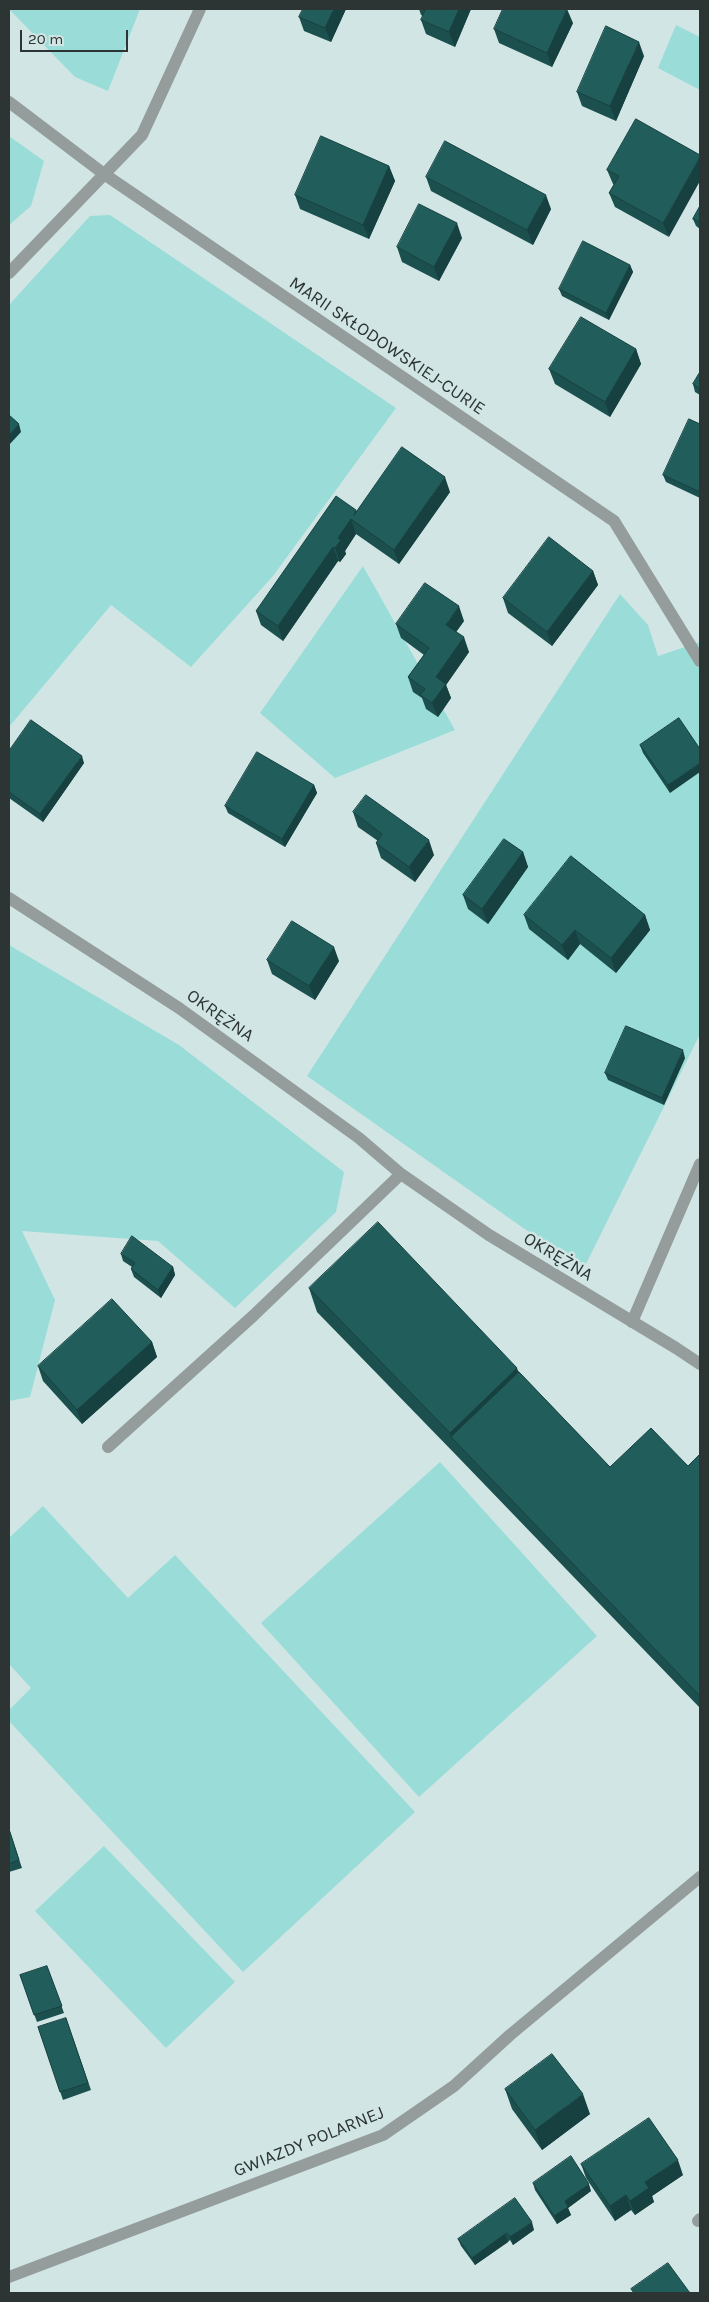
<!DOCTYPE html>
<meta charset="utf-8">
<style>
body{margin:0}
#map{position:relative;width:709px;height:2302px;overflow:hidden;background:#d1e6e4;font-family:Karla,sans-serif}
canvas{display:block}
.frame{position:absolute;inset:0;border:10px solid #2c3434;pointer-events:none}
.scale{position:absolute;left:20px;top:30px;width:108px;height:22px;box-sizing:border-box;border:2px solid #2c3434;border-top:0;padding-left:6px;font-size:15px;line-height:18px;white-space:nowrap;color:#2c3434;-webkit-text-stroke:4px #d1e6e4;paint-order:stroke}
</style>
<div id="map">
<canvas width="709" height="2302"></canvas>
<div class="frame"></div>
<div class="scale">20 m</div>
</div>
<script>
const ctx = document.querySelector('canvas').getContext('2d');
ctx.lineJoin = 'round';
function fillPath(path, color) { ctx.fillStyle = color; ctx.fill(path, 'evenodd'); }
function trace(path, color, width, dash) { ctx.strokeStyle = color; ctx.lineWidth = width; ctx.lineCap = dash ? 'butt' : 'round'; ctx.setLineDash(dash || []); ctx.stroke(path); }
function drawText(font, color, halo, rows, align = 'center') {
  ctx.font = font + ' Karla,sans-serif'; ctx.lineWidth = 5; ctx.setLineDash([]); ctx.textBaseline = 'middle'; ctx.strokeStyle = halo; ctx.fillStyle = color; for (const [text, x, y, turn = 0] of rows) {
    ctx.save(); ctx.translate(x, y); ctx.rotate((+turn || 0) * Math.PI / 180); ctx.textAlign = isNaN(turn) ? turn : align; if (halo) ctx.strokeText(text, 0, 0); ctx.fillText(text, 0, 0); ctx.restore();
  }
}
fillPath(new Path2D(`
 M9,9H140L108,91L75,77Z
 M676,25L700,37V90L658,68Z
 M9,136L44,161L31,206L9,225Z
 M110,215L396,408L273,576L191,667L111,605L9,727V305L90,216Z
 M363,566L455,730L335,778L260,713Z
 M620,594L648,625L658,656L700,642V1034L583,1270L307,1076Z
 M9,945L179,1045L344,1172L336,1212L235,1308L158,1241L22,1231L55,1300L30,1397L9,1401Z
 M440,1462L597,1636L419,1797L261,1623Z
 M43,1506L128,1598L175,1555L415,1812L243,1972L9,1721V1710L31,1688L9,1664V1538Z
 M104,1846L235,1982L166,2048L35,1911Z`), '#9adcd8');
trace(new Path2D(`
 M9,102L104,174L614,521L700,661
 M9,273L142,135L200,9
 M9,898L179,1008L359,1138L401,1174L489,1235L676,1348L700,1364
 M632,1322L700,1164
 M108,1447L253,1316L401,1174
 M698,2221L700,2219
 M9,2277L383,2135L454,2086L510,2035L700,1877`), '#949c9c', 12);
fillPath(new Path2D(`
 M346,9L331,42L304,31L299,17Z
 M419,9H471L455,47L426,34L421,20L423,16L421,15Z
 M573,23L552,67L499,43L494,29Z
 M644,56L616,121L582,106L577,92Z
 M636,119L669,237L615,207L609,193L614,185L613,184L607,170Z
 M389,166L395,181L369,239L300,209L295,195Z
 M426,177L551,209L533,245L431,191Z
 M700,206V229L696,226L693,219Z
 M462,238L439,281L402,262L397,247Z
 M630,265L633,272L609,320L562,296L559,289Z
 M636,349L641,364L610,417L555,384L549,369Z
 M700,372V395L695,392L693,384Z
 M700,424V498L666,482L663,475Z
 M450,492L399,564L356,534L345,551L346,554L340,562L338,561L283,641L261,625L256,611L356,510L357,512Z
 M593,571L598,585L552,646L508,613L503,598Z
 M464,621L456,632L469,652L446,685L451,698L438,717L426,709L422,698L413,692L408,677L424,655L401,638L396,624Z
 M679,718L670,793L643,753L640,745Z
 M9,751L84,763L43,822L9,798Z
 M314,785L317,793L285,847L228,813L225,806Z
 M353,812L434,855L415,882L381,858L376,843L378,841L358,827Z
 M523,852L528,867L488,924L468,909L463,895Z
 M524,915H645L650,930L616,973L580,944L568,960L529,929Z
 M267,960L339,961L315,1000L272,974Z
 M685,1058L664,1105L608,1080L605,1073Z
 M121,1254L173,1267L175,1275L161,1298L134,1277L131,1269L132,1267L123,1261Z
 M309,1288L519,1372L610,1467L688,1466L700,1454V1708L458,1457L317,1312Z
 M152,1342L157,1357L82,1424L43,1381L38,1366Z
 M9,1829L22,1868L9,1872Z
 M47,1966L64,2013L37,2022L20,1975Z
 M66,2018L91,2090L63,2100L38,2027Z
 M505,2089L590,2114L542,2150L512,2109Z
 M581,2164L683,2175L652,2196L654,2202L635,2215L631,2210L615,2221L586,2178Z
 M533,2183L591,2191L568,2208L571,2215L557,2224L535,2190Z
 M534,2230L513,2245L510,2240L508,2242L475,2265L461,2246L458,2239Z`), '#1c504e');
fillPath(new Path2D(`
 M334,9H346L331,42L325,28Z
 M459,9H471L455,47L449,32Z
 M567,9L573,23L552,67L547,53Z
 M639,42L644,56L616,121L610,106Z
 M700,157V181L669,237L663,223Z
 M389,166L395,181L369,239L363,225Z
 M546,195L551,209L533,245L527,230Z
 M457,223L462,238L439,281L434,267Z
 M630,265L633,272L609,320L606,313Z
 M636,349L641,364L610,417L605,402Z
 M19,424L21,432L9,445V435Z
 M445,477L450,492L399,564L394,550Z
 M351,519L356,534L345,551L346,554L340,562L335,548L338,538Z
 M333,547L338,561L283,641L278,626Z
 M593,571L598,585L552,646L547,632Z
 M459,606L464,621L451,639L446,625Z
 M464,637L469,652L446,685L451,698L438,717L432,703L436,677Z
 M82,756L84,763L43,822L40,814Z
 M700,763V772L670,793L668,785Z
 M314,785L317,793L285,847L282,839Z
 M429,840L434,855L415,882L409,867Z
 M523,852L528,867L488,924L482,909Z
 M645,915L650,930L616,973L611,958Z
 M575,930L580,944L568,960L562,945Z
 M334,947L339,961L315,1000L309,986Z
 M683,1050L685,1058L664,1105L662,1098Z
 M173,1267L175,1275L161,1298L158,1290Z
 M152,1342L157,1357L82,1424L77,1410Z
 M517,1368L526,1392L451,1437L450,1433Z
 M583,2094L590,2114L542,2150L535,2130Z
 M678,2160L683,2175L652,2196L654,2202L635,2215L630,2201L645,2182Z
 M589,2184L591,2191L568,2208L571,2215L557,2224L554,2216L565,2201Z
 M626,2195L631,2210L615,2221L610,2206Z
 M532,2222L534,2230L513,2245L510,2237Z
 M505,2234L508,2242L475,2265L472,2258Z`), '#174140');
const building = new Path2D(`
 M303,9H334L325,28L299,17Z
 M426,9H459L449,32L421,20Z
 M503,9H567L547,53L494,29Z
 M606,26L639,42L610,106L577,92Z
 M636,119L700,155V157L663,223L609,193L619,176L607,170Z
 M321,136L389,166L363,225L295,195Z
 M445,141L546,195L527,230L426,177Z
 M419,204L457,223L434,267L397,247Z
 M700,206V222L693,219Z
 M583,241L630,265L606,313L559,289Z
 M581,317L636,349L605,402L549,369Z
 M700,372V389L693,384Z
 M9,415L19,424L9,435Z
 M689,419L700,424V492L663,475Z
 M402,447L445,477L394,550L351,519L338,538L341,540L335,548L333,547L278,626L256,611L336,496L356,510L354,515Z
 M549,537L593,571L547,632L503,598Z
 M425,583L459,606L446,625L464,637L436,677L446,684L432,703L420,695L425,689L408,677L429,648L396,624Z
 M679,718L700,749V763L668,785L640,745Z
 M31,720L82,756L40,814L9,792V751Z
 M257,752L314,785L282,839L225,806Z
 M366,795L429,840L409,867L376,843L382,834L353,812Z
 M504,839L523,852L482,909L463,895Z
 M571,856L645,915L611,958L575,930L562,945L524,915Z
 M292,921L334,947L309,986L267,960Z
 M626,1026L683,1050L662,1098L605,1073Z
 M378,1222L517,1368L450,1433L309,1288Z
 M132,1236L173,1267L158,1290L131,1269L135,1263L121,1254Z
 M112,1299L152,1342L77,1410L38,1366Z
 M519,1372L610,1467L651,1428L688,1466L700,1454V1696L451,1437Z
 M9,1829L19,1860L9,1864Z
 M47,1966L62,2006L34,2015L20,1975Z
 M66,2018L88,2083L60,2092L38,2027Z
 M552,2054L583,2094L535,2130L505,2089Z
 M649,2118L678,2160L645,2182L649,2188L630,2201L626,2195L610,2206L581,2164Z
 M571,2156L589,2184L565,2201L568,2207L554,2216L533,2183Z
 M515,2198L532,2222L510,2237L507,2233L505,2234L472,2258L458,2239Z
 M668,2263L690,2293H634L631,2289Z`);
fillPath(building, '#215d5b');
trace(building, '#174140', 1);
drawText('18px', '#2c3434', '#d1e6e4', [
 ["MARII SKŁODOWSKIEJ-CURIE",387,346,34],
 ["OKRĘŻNA",220,1016,35],
 ["OKRĘŻNA",558,1257,31],
 ["GWIAZDY POLARNEJ",309,2142,-22]
]);
</script>
